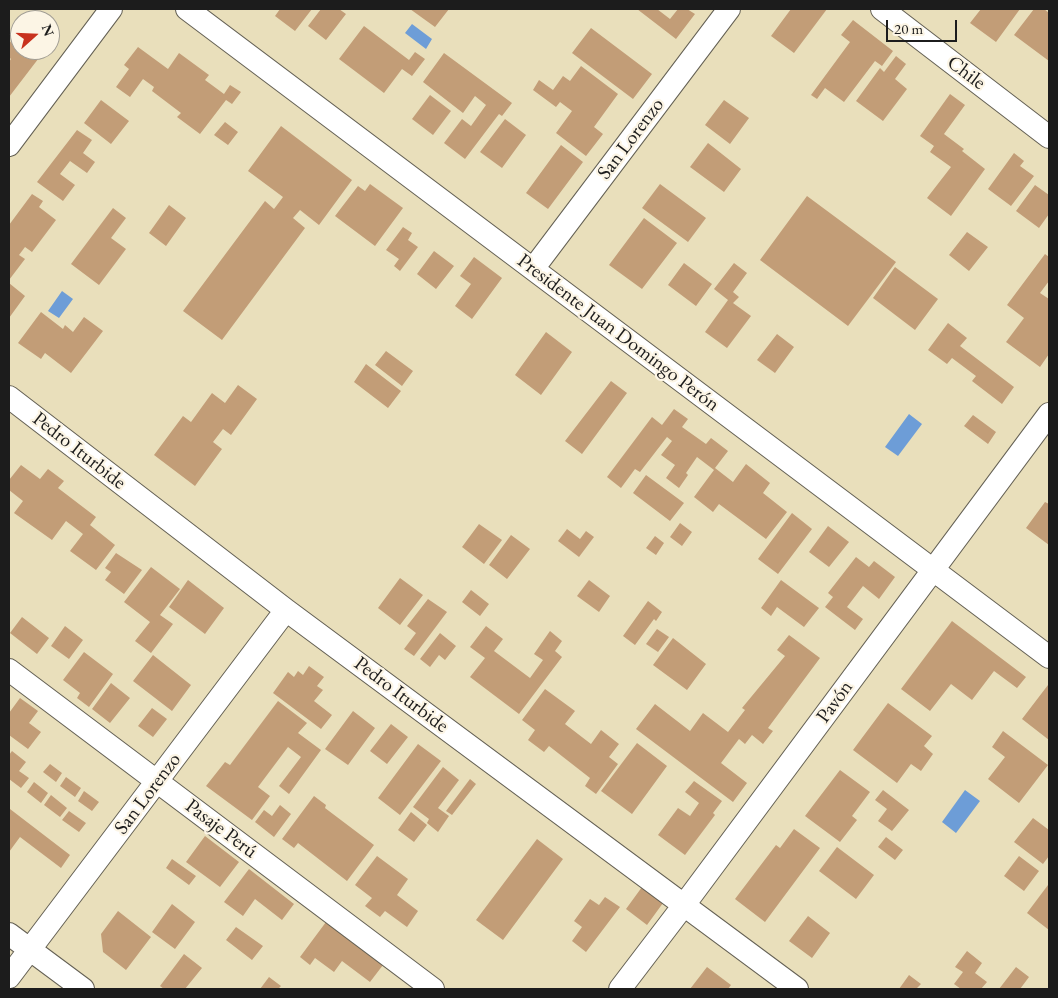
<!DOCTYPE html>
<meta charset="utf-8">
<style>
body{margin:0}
#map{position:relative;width:1058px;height:998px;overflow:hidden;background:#e9dfbb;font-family:"EB Garamond",serif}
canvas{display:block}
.frame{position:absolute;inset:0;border:10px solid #1c1c1c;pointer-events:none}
.north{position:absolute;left:10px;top:10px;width:50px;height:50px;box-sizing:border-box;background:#fcf5e5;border:1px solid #a29e95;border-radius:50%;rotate:70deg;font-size:14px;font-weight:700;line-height:20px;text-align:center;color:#1c1c1c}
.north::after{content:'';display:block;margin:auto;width:18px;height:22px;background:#c8321e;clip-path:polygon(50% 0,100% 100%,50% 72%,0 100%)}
.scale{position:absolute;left:886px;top:20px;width:71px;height:22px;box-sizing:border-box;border:2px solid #1c1c1c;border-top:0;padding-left:6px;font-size:15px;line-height:18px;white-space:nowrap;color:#1c1c1c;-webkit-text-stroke:4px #fcf5e5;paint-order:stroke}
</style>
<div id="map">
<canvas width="1058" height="998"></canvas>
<div class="frame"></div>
<div class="north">N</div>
<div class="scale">20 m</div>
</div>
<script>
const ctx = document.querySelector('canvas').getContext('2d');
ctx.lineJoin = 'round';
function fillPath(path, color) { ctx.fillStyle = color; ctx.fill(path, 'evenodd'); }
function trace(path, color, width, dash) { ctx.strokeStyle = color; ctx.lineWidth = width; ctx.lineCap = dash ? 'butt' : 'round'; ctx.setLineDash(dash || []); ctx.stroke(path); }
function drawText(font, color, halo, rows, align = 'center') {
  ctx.font = font + ' "EB Garamond",serif'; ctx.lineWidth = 4.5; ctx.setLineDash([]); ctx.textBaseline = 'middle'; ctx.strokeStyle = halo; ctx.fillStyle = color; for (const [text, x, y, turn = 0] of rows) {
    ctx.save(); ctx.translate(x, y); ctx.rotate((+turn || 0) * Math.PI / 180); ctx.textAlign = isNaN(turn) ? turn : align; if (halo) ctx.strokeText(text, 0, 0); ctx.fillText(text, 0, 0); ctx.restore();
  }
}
fillPath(new Path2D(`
 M412,24L432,39L426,49L405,33Z
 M62,291L73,299L59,318L48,311Z
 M909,414L922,424L898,456L885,447Z
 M965,790L980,801L956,833L942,822Z`), '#6d9dd7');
fillPath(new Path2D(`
 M280,9H312L295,31L275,16Z
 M321,9H339L346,14L326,40L308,26Z
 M410,9H449L435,27Z
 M637,9H657L670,19L678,9H687L695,14L676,39Z
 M791,9H827L794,53L771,36Z
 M981,9H1020L996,42L970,23Z
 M1034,9H1044L1049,13V61L1014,35Z
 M853,20L893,51L882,66L875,61L844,102L825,88L817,99L811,95L850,42L841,35Z
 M364,26L409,60L415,52L425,59L412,76L402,69L384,93L339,59Z
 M591,28L652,74L633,99L572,53Z
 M20,29V50H45L9,97V62L11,59L9,57V44Z
 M138,47L168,69L179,53L209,75L205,80L224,94L230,85L241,92L232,104L226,100L200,134L177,117L181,113L152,91L154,87L143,79L130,97L116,87L129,69L124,65Z
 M444,53L512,103L502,116L499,114L465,159L444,143L462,119L471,126L486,105L475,96L463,113L423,82Z
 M896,56L906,64L895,79L907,89L883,121L856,101L880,68L884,72Z
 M581,66L618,94L594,127L603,134L586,156L556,133L572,111L560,102L556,107L533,90L539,80L553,90L563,76L570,81Z
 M950,94L965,105L944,134L964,149L962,151L985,169L951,216L927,198L951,167L930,152L934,146L920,136Z
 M430,95L451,111L433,135L412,119Z
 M101,100L129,121L111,144L84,123Z
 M724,100L749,118L730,144L705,125Z
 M505,119L526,135L502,168L480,152Z
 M225,122L238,132L228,145L214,135Z
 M281,126L352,180L319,225L300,210L293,218L305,228L222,340L183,311L265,201L274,209L283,197L248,171Z
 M77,130L92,140L83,153L95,162L87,173L70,161L60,174L75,185L63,201L37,182Z
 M708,143L741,169L724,192L690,167Z
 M561,145L583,162L548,209L526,193Z
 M1014,153L1024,161L1020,166L1034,176L1011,206L988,189Z
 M370,184L403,208L375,246L335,216L358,186L365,191Z
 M660,184L706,218L688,242L642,208Z
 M1035,185L1049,195V214L1039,228L1016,211Z
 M32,194L43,201L39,207L56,220L32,252L25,247L19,255L25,259L9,280V225Z
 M807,196L896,262L848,326L760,260Z
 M169,205L186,218L166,246L149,233Z
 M113,208L126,218L111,238L126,249L99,285L71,264Z
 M644,218L677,243L642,289L609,265Z
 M403,227L412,233L408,240L418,247L400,271L394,266L399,259L386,250Z
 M967,232L988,247L969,271L949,255Z
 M434,251L454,266L436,289L417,274Z
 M1045,254L1049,257V281L1040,293L1049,299V354L1040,367L1006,342L1024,318L1007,305Z
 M474,257L502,278L472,319L455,306L471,284L460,276Z
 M684,263L712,284L696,306L668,285Z
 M734,263L747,273L733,292L739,297L733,303L751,316L727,348L705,332L728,300L714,289Z
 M895,267L938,299L915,330L873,298Z
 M9,283L25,296L9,318Z
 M41,312L63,329L65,325L73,332L84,317L103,331L71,373L45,353L41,359L18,343Z
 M948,323L967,338L960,346L1014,387L1002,404L972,381L976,376L952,358L947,364L928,350Z
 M546,332L572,352L541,395L515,375Z
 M777,334L794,347L775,373L757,360Z
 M386,351L413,371L402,386L375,365Z
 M366,364L401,391L388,408L354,382Z
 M611,381L627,393L582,454L565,441Z
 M238,385L257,399L231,435L223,429L213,442L222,449L195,486L154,455L183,416L191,422L212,393L225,403Z
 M674,409L688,419L682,427L706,444L711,438L728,451L715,468L733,482L746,464L770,483L763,493L787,512L766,539L719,504L713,512L694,497L714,470L697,457L686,473L688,475L679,488L666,478L675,465L661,455L672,441L667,437L640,472L635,469L621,488L607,477L652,417L662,425Z
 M973,415L996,432L988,444L964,426Z
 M21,465L40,479L48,469L64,481L58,488L96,517L90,525L115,545L96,570L70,551L83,534L66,521L52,540L14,513L23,501L9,490V480Z
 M646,475L684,503L670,521L633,493Z
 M1045,502L1049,504V545L1026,528Z
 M792,513L812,529L778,574L758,559Z
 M680,523L692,532L682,546L670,537Z
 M479,524L502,540L484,564L462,547Z
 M828,526L849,542L829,567L809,552Z
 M567,529L580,539L586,531L594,537L579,557L558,541Z
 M511,535L530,549L507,579L489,565Z
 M655,536L664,543L656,555L646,548Z
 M116,553L142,570L124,594L105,580L111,572L105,568Z
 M856,557L869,567L874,561L895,577L879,599L863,586L847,607L863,619L855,630L825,607L833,597L828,593Z
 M151,567L180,589L160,615L173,624L151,653L135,641L150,622L124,602Z
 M400,578L423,595L400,625L378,608Z
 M188,580L224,608L205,634L169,607Z
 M589,580L610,596L599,612L577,596Z
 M781,580L819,608L804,627L777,607L771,616L761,608Z
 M471,590L489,604L480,616L462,602Z
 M428,599L447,612L414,656L404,649L416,633L407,626Z
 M648,601L662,612L656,621L654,619L635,645L623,636Z
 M22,617L49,638L37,654L10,633Z
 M952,621L1026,677L1017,688L994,671L972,700L951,684L930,711L901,689Z
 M65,626L83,640L69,659L51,646Z
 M486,626L503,639L494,651L530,678L543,660L534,654L550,631L562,641L555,651L562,657L519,714L470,677L485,658L470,647Z
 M657,629L669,637L658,652L646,644Z
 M440,633L456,646L445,660L439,655L430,667L420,659Z
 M789,635L820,658L768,728L773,731L763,744L752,735L745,744L739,739L721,763L747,783L733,802L636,729L655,704L690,731L703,713L728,732L745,710L742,708L785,656L777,650Z
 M673,638L706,664L687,690L653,665Z
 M84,652L113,674L89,707L77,698L80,693L63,680Z
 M153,655L191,685L172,711L133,681Z
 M309,666L324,677L317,686L323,690L314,701L332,715L321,729L273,693L288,672L294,677L298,671L303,675Z
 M111,683L130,698L110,723L92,709Z
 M1048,685L1049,686V740L1022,719Z
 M545,689L575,711L565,724L591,744L601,730L619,744L609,757L618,764L596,794L585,786L590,778L549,746L544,752L528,740L535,730L522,720Z
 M20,698L38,711L29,723L41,732L28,749L9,735V713Z
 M278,701L307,723L298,733L321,750L289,794L279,786L301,757L288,747L258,787L270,796L252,820L206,786L225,762L230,765Z
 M888,703L932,736L924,746L933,754L921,771L911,764L897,783L853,750Z
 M152,708L167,719L153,737L138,726Z
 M353,711L375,728L348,765L325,749Z
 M391,724L408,737L387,764L370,751Z
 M1003,731L1048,765L1019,803L988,779L1005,757L992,747Z
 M637,743L667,766L632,814L601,791Z
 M418,744L441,761L400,815L378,798Z
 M12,751L26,762L19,771L29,778L21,788L9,779V755Z
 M50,764L62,773L56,782L43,772Z
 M443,767L459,780L438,808L449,816L438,832L427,823L429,819L413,807Z
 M840,770L870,792L852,816L857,820L840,842L805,816Z
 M66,777L81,788L75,797L60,786Z
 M470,779L476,784L452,815L446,811Z
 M694,781L722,801L713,813L715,815L685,855L658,835L678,808L690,816L699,803L685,792Z
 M34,782L48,793L41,803L27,792Z
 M883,790L909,810L892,831L878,821L887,809L875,800Z
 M84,791L99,802L92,811L78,801Z
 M51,795L67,808L60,817L44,805Z
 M314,796L326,805L325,808L374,845L347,881L298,843L294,848L282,839Z
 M280,805L291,814L274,837L255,822L264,810L272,816Z
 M10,809L70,855L61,868L20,837L9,852Z
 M69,811L86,823L79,832L62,820Z
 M411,812L427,825L414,842L398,830Z
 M1033,818L1049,830V856L1043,864L1014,842Z
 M794,829L820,848L765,922L735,899L776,845L780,848Z
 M205,836L239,862L220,887L186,862Z
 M886,837L903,850L895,860L878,847Z
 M537,839L563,859L503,940L476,920Z
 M837,847L874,875L856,899L819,871Z
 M377,856L408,879L397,895L418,911L407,927L385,911L380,917L365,906L372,898L355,885Z
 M1019,856L1039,871L1024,891L1004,876Z
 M172,859L196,876L189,885L166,868Z
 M249,869L294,904L282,920L255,899L243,916L224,902Z
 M1048,885L1049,886V930L1027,913Z
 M642,887L663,903L647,925L626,909Z
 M605,897L620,907L586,952L572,941L582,927L574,921L590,899L599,905Z
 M172,904L195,922L175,949L152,932Z
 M118,911L151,937L126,970L103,952L101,934Z
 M808,916L830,933L812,958L789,941Z
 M326,922L383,965L370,982L342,961L334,972L315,958L310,965L300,957Z
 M236,927L263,946L252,960L226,940Z
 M967,951L982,963L975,973L987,982L981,989H961L954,984L963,972L955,967Z
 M184,954L202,968L185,989H164L160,986Z
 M707,967L731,985L728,989H690Z
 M1016,967L1029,977L1020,989H999Z
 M909,975L921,984L916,989H899Z
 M269,977L281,986L278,989H260Z`), '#c29d77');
const minor = new Path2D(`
 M187,9L1049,657
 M882,9L1049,137
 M9,145L111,9
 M533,269L729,9
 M9,397L286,610L797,989
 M9,670L433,989
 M9,934L83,989
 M9,977L286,610
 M620,989L684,905L1049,414`);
trace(minor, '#646054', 24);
trace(minor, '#fff', 22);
drawText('20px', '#1c1c1c', '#fcf5e5', [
 ["Chile",966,73,37],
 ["San Lorenzo",631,139,-53],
 ["Presidente Juan Domingo Perón",618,333,37],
 ["Pedro Iturbide",79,451,38],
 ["Pedro Iturbide",401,695,37],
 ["Pavón",835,702,-54],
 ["San Lorenzo",148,794,-53],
 ["Pasaje Perú",221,829,37]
]);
</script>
